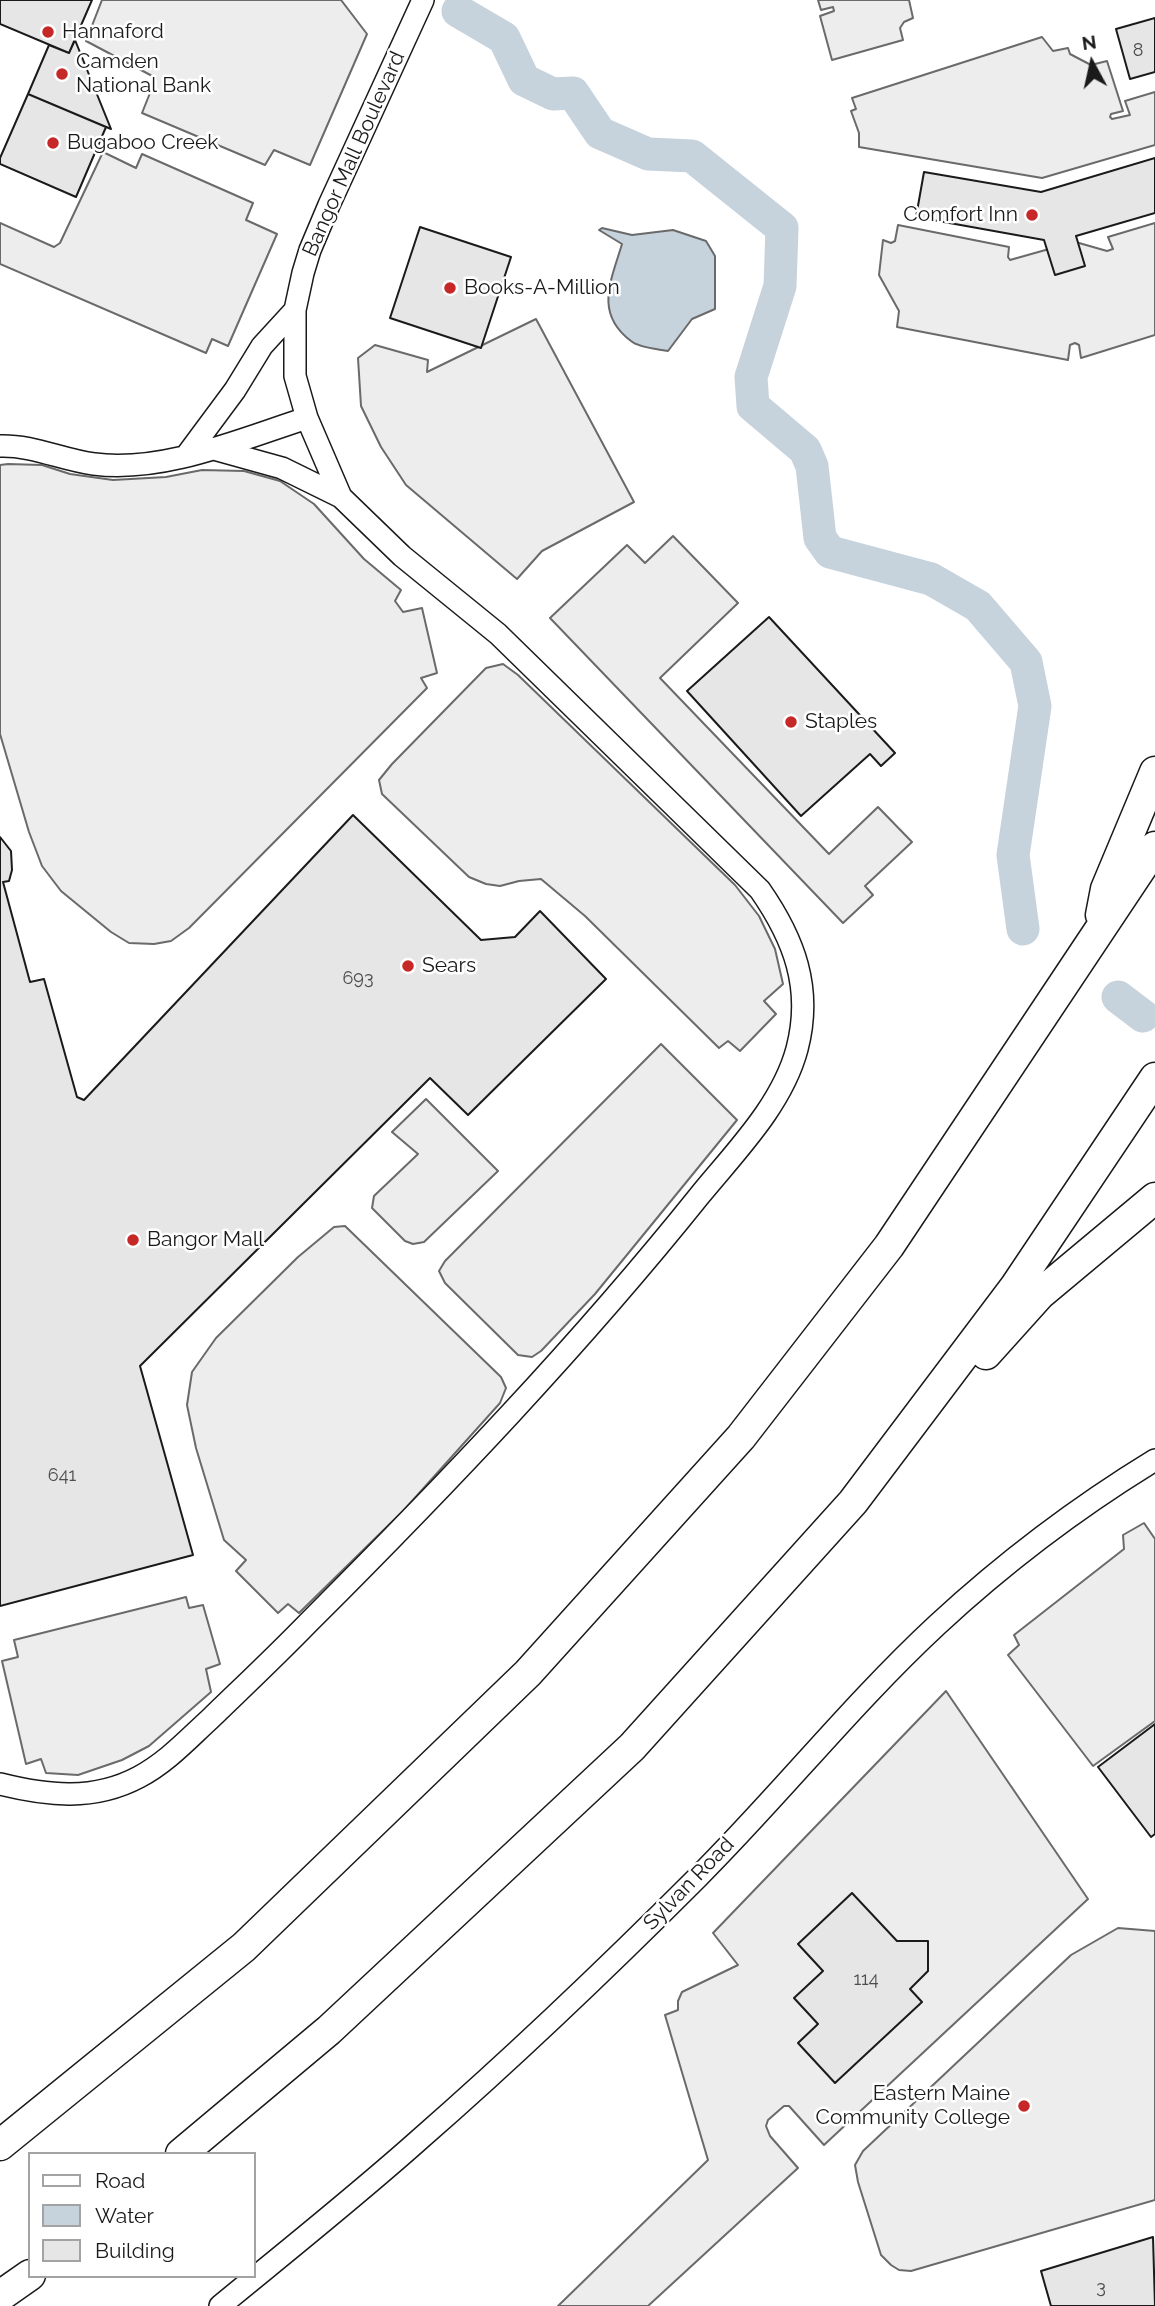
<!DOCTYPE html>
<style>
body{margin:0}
#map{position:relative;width:1155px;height:2306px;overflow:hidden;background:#fff;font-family:Raleway,sans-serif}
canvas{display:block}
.legend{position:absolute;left:28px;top:2152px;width:228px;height:126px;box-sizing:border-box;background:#fff;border:2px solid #a3a3a3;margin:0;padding:9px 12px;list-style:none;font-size:21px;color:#1a1a1a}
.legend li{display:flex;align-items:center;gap:14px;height:35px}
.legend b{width:35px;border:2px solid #a3a3a3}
.north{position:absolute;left:1057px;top:28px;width:70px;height:70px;-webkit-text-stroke:5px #fff;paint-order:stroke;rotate:352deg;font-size:19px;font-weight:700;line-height:28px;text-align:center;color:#1a1a1a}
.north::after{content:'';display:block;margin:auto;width:24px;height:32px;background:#1a1a1a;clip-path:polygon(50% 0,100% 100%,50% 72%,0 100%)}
</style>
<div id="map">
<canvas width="1155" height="2306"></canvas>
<ul class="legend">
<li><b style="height:9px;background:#fff"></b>Road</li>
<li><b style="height:19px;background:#c6d2dc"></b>Water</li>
<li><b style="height:19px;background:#e6e6e6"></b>Building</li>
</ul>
<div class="north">N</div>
</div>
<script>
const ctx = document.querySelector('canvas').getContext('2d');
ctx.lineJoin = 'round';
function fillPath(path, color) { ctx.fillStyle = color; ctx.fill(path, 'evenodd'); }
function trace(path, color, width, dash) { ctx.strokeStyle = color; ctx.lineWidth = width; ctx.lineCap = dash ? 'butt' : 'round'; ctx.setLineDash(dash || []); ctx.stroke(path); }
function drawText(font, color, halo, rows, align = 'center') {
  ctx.font = font + ' Raleway,sans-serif'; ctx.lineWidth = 5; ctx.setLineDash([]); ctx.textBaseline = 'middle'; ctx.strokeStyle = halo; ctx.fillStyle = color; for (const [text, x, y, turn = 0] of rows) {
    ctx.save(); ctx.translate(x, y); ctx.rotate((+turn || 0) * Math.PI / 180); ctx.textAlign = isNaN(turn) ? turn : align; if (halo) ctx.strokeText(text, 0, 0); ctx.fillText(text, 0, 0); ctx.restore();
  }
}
const parking = new Path2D(`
 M102,0H341L367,34L310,165L274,150L265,165L142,113L156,78L86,41Z
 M818,0H909L913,18L904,22L900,28L903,40L832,60L820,16L834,11L833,7L821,10Z
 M1042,37L1053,51L1068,48L1070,54L1091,65L1107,61L1123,111L1111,114L1110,117L1112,119L1130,115L1125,101L1155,92V145L1042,178L859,147V133L851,111L856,109L852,98Z
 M103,152L136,168L142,154L253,203L246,220L277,234L228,346L212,339L206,353L0,264V223L54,247L60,243Z
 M1155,223V335L1081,358L1079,345L1075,343L1070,345L1068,360L897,327L899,311L879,275L883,240L891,243L895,241L898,225L1009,247L1008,257L1010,260L1049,249L1079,243L1107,251L1113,249L1108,237Z
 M536,319L634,502L542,551L517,579L406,485L381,447L361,406L358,358L375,345L428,360L427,372Z
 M8,464L42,465L70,474L113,480L166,477L202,470L244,471L280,481L314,504L364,559L401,590L395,601L403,612L422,608L437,673L421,678L427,688L189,928L171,941L154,944L129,943L111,932L61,891L42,866L29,832L0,734V465Z
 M673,536L738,603L660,678L829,854L878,807L912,842L865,886L873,895L843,923L550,618L627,545L645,563Z
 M503,664L518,675L735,885L759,916L775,949L783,984L764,1001L776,1014L740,1051L728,1041L719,1048L585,916L541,879L519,881L500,886L486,884L469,877L382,794L379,780L392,764L486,668Z
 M661,1044L737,1120L595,1294L541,1351L532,1357L518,1355L445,1283L439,1271L445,1261Z
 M426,1099L498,1171L424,1242L413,1244L405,1241L372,1208L374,1196L418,1154L392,1132Z
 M345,1226L501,1377L506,1388L500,1403L404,1510L299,1613L288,1604L278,1613L236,1571L246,1560L224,1540L196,1448L187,1405L192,1372L216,1338L298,1257L334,1227Z
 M1144,1523L1155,1539V1721L1093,1766L1008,1655L1019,1645L1014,1635L1124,1549L1123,1535Z
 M186,1597L189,1608L203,1605L220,1664L206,1669L211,1692L149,1746L122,1760L78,1775L46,1773L41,1759L26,1764L2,1661L18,1657L14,1640Z
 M946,1691L1088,1899L824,2145L789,2106H784L768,2120L766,2126L770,2136L798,2168L648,2306H558L708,2160L665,2015L678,2010V2001L682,1992L738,1965L713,1933Z
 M1118,1928L1155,1931V2200L911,2271L899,2270L891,2265L881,2255L858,2182L855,2165L863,2151L1071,1955Z`);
fillPath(parking, '#ededed');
trace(parking, '#6a6a6a', 2);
const water = new Path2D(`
 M602,228L632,235L673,230L706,241L715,256V309L692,319L668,351C658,349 639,348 631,341C594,313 611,281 622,244L599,230Z`);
fillPath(water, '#c6d2dc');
trace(water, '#6a6a6a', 2);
trace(new Path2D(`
 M458,11L504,38L524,80L553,94L573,93L600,133L648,154L692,156L782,228L780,286L751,377L753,406L805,450L812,466L820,538L830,552L931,579L978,606L1026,662L1035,706L1013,855L1023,929
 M1118,997L1143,1016`), '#c6d2dc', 33);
const building = new Path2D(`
 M0,0H92L69,53L0,24Z
 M1155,18V72L1130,79L1116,29Z
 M75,40L111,129L28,94L49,45L69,53Z
 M28,94L106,127L76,197L0,164V158Z
 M1155,158V213L1076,236L1085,266L1055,275L1044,240L916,217L924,172L1041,192Z
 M420,227L511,257L481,348L390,318Z
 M769,617L895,753L881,766L870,754L801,816L687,691Z
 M353,815L481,940L515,937L540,911L606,979L468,1115L430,1078L140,1366L193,1555L0,1606V837L11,851L12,870L9,881L3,882L30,982L44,979L77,1097L84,1100Z
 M1155,1724V1834L1151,1837L1098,1767Z
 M852,1893L897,1941H928V1971L910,1989L922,2002L835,2083L798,2043L818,2024L794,1998L823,1971L798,1944Z
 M1153,2237L1155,2306H1051L1041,2271Z`);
fillPath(building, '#e6e6e6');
trace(building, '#1a1a1a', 2);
const minor = new Path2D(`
 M0,446C33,445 62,460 94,464C164,473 241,439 307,418
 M210,448L282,468L341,497
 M186,456L235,390L262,346L295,310
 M0,1784C48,1796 94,1801 139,1777C167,1762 187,1740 210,1719C243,1687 276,1656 308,1623C445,1486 579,1346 700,1195C736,1151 782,1105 797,1049C813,988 794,939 760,890L498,634L402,556L341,497L307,418L295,376V310L303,273L310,250L329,205L423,0
 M220,2306C287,2251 355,2197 420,2139C515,2056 607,1968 697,1878C779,1796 852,1704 937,1625C1004,1563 1078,1507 1155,1460`);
const highway = new Path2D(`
 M1101,915L1106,889L1155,772
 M986,1354L1040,1294L1155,1198
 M0,2145L244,1947L528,1673L741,1437L889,1246L1155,847
 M181,2154L329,2030L632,1747L853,1502L1015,1287L1155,1078
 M0,2296L30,2275`);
trace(minor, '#1a1a1a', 24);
trace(highway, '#1a1a1a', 33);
trace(minor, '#fff', 21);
trace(highway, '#fff', 30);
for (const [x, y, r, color] of [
 [48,32,7,"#c62828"],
 [62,74,7,"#c62828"],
 [53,143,7,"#c62828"],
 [1032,215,7,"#c62828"],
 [450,288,7,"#c62828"],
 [791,722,7,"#c62828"],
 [408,966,7,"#c62828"],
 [133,1240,7,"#c62828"],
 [1024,2106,7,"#c62828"]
]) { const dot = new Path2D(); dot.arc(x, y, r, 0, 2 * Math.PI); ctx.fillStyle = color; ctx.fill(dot); trace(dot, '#fff', 2.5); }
drawText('18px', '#4d4d4d', null, [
 ["8",1138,51],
 ["693",358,979],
 ["641",62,1476],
 ["114",866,1980],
 ["3",1101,2288]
]);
drawText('21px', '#1a1a1a', '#fff', [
 ["Hannaford",62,32],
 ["Camden",76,62],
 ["National Bank",76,86],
 ["Bugaboo Creek",67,143],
 ["Comfort Inn",1018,215,"right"],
 ["Books-A-Million",464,288],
 ["Staples",805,722],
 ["Sears",422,966],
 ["Bangor Mall",147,1240],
 ["Eastern Maine",1010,2094,"right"],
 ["Community College",1010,2118,"right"]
], 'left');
drawText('21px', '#1a1a1a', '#fff', [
 ["Bangor Mall Boulevard",354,154,-66],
 ["Sylvan Road",689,1884,-46]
]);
</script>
